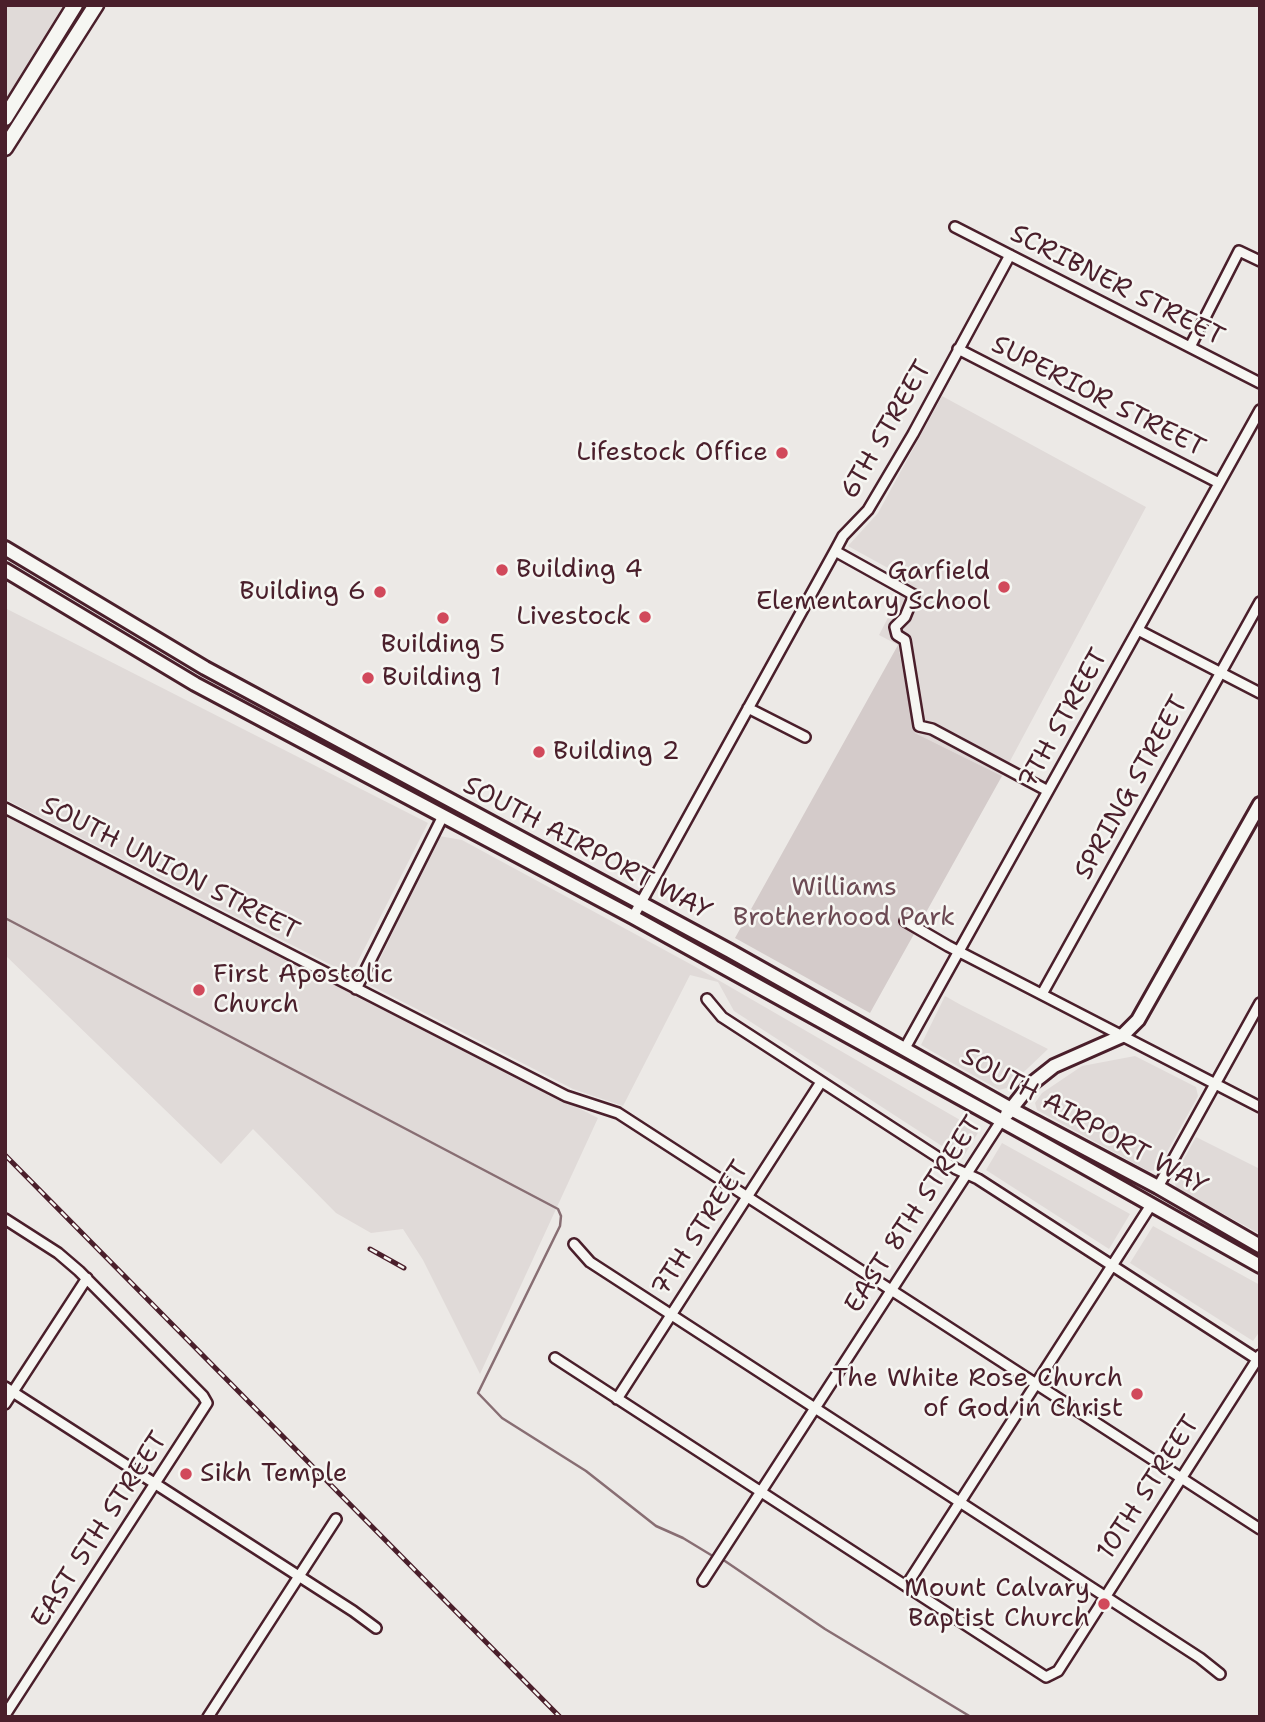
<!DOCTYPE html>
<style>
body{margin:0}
#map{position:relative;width:1265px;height:1722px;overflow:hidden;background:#ece9e6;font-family:"Shantell Sans",sans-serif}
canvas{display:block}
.frame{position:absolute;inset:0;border:7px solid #4a1f2b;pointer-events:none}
</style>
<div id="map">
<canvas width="1265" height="1722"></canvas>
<div class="frame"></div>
</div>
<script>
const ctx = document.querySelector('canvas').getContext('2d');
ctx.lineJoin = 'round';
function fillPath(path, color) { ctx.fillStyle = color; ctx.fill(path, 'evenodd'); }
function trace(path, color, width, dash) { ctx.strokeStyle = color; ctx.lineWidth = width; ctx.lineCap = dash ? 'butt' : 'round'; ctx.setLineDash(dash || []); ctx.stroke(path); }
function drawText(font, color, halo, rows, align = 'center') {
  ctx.font = font + ' "Shantell Sans",sans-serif'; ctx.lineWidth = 5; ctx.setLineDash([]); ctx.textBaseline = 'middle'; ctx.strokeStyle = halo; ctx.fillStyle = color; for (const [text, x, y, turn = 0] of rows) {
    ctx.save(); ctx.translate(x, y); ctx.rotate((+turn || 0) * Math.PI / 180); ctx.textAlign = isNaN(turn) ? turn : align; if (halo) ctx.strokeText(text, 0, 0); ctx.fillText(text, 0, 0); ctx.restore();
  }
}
fillPath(new Path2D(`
 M5,5H69L5,103Z
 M942,396L1146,507L1002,776L915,733L898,645L879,635L908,579L848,546L878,513Z
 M5,608L428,823L351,975L5,799Z
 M5,816L598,1118L480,1374L423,1260L403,1229L371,1233L336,1213L253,1129L221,1164L5,955Z
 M439,836L462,840L694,966L979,1131L962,1159L734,1011L718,982L690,975L623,1106L573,1089L368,984Z
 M945,996L961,1005L1048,1049L1007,1088L999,1090L921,1045Z
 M1135,1056L1196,1087L1198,1096L1157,1170L1148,1171L1037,1110L1035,1103L1042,1093L1082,1066Z
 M1196,1137L1260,1169V1234L1176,1188L1174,1177Z
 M1002,1143L1130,1214L1109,1249L986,1170Z
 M1153,1226L1260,1285V1331L1253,1341L1130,1263Z`), '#e0dad8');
fillPath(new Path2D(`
 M898,645L915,733L1002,776L870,1013L735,938Z`), '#d4cbca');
trace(new Path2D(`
 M5,918L558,1209L561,1216L560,1226L478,1393L502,1418L586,1471L656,1526L683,1538L716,1558
 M722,1559L825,1629L971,1717`), '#886e73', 2.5);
const street = new Path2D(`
 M955,227L1260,383
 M1190,347L1239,251L1260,261
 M958,349L1219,483
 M835,551L914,595L905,617L895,627L897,635L905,640L919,726L932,729L1048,791
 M1138,630L1260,693
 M748,708L805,737
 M5,808L566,1096L618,1113L1260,1529
 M633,917L835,551L843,536L868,510L913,434L1010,255
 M905,921L948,946L1260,1107
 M356,989L443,816
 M1042,994L1260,602
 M707,999L722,1017L956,1169L978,1179L1260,1361
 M905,1048L1260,410
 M1158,1187L1260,1003
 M5,1219L58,1253L79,1271L203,1396L207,1403L5,1715
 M574,1244L590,1262L1200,1658L1220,1674
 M555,1358L1046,1677L1058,1671L1260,1355
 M5,1387L353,1611L376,1628
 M617,1399L821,1082
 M5,1404L87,1278
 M703,1581L1001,1121
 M906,1586L1151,1205
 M208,1717L336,1519`);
const secondary = new Path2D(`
 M5,548L205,668L730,951L1011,1109L1158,1187L1260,1246
 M5,570L195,684L633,917L1033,1138L1260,1266
 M1007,1114L1030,1085L1054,1066L1122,1036L1138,1020L1260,804`);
const primary = new Path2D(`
 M5,118L75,5
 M5,148L96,5`);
trace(street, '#4a1f2b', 14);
trace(secondary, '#4a1f2b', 18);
trace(primary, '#4a1f2b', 19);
trace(street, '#f6f6f2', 9);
trace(secondary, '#f6f6f2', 12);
trace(primary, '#f6f6f2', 14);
const rail = new Path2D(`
 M5,1155L560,1717
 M370,1249L404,1268`);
trace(rail, '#4a1f2b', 5);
trace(rail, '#f6f6f2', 2.5, [8]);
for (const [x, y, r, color] of [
 [782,453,7,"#d1495b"],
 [502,570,7,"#d1495b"],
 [1004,587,7,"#d1495b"],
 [380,592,7,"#d1495b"],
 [645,617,7,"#d1495b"],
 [443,618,7,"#d1495b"],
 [368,678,7,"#d1495b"],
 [539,752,7,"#d1495b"],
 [199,990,7,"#d1495b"],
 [1137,1394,7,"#d1495b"],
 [186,1474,7,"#d1495b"],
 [1104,1604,7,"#d1495b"]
]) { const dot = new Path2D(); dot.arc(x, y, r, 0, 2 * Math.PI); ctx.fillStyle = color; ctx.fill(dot); trace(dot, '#f6f6f2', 2.5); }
drawText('26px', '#4a1f2b', '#f6f6f2', [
 ["SCRIBNER STREET",1117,286,27],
 ["SUPERIOR STREET",1098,397,27],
 ["6TH STREET",887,430,-60],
 ["7TH STREET",1064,719,-61],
 ["SPRING STREET",1132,788,-61],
 ["SOUTH AIRPORT WAY",587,849,28],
 ["SOUTH UNION STREET",170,869,27],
 ["SOUTH AIRPORT WAY",1084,1122,29],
 ["EAST 8TH STREET",914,1215,-57],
 ["7TH STREET",701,1229,-57],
 ["10TH STREET",1149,1488,-57],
 ["EAST 5TH STREET",100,1530,-57]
]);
drawText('26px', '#4a1f2b', '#f6f6f2', [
 ["Lifestock Office",768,453],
 ["Building 4",516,570,"left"],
 ["Garfield",990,572],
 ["Elementary School",990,602],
 ["Building 6",366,592],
 ["Livestock",631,617],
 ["Building 5",443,645,"center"],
 ["Building 1",382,678,"left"],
 ["Building 2",553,752,"left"],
 ["First Apostolic",213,975,"left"],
 ["Church",213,1005,"left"],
 ["The White Rose Church",1123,1379],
 ["of God in Christ",1123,1409],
 ["Sikh Temple",200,1474,"left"],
 ["Mount Calvary",1090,1589],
 ["Baptist Church",1090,1619]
], 'right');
drawText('26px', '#6c4a53', '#f6f6f2', [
 ["Williams",844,888],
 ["Brotherhood Park",844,918]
]);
</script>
